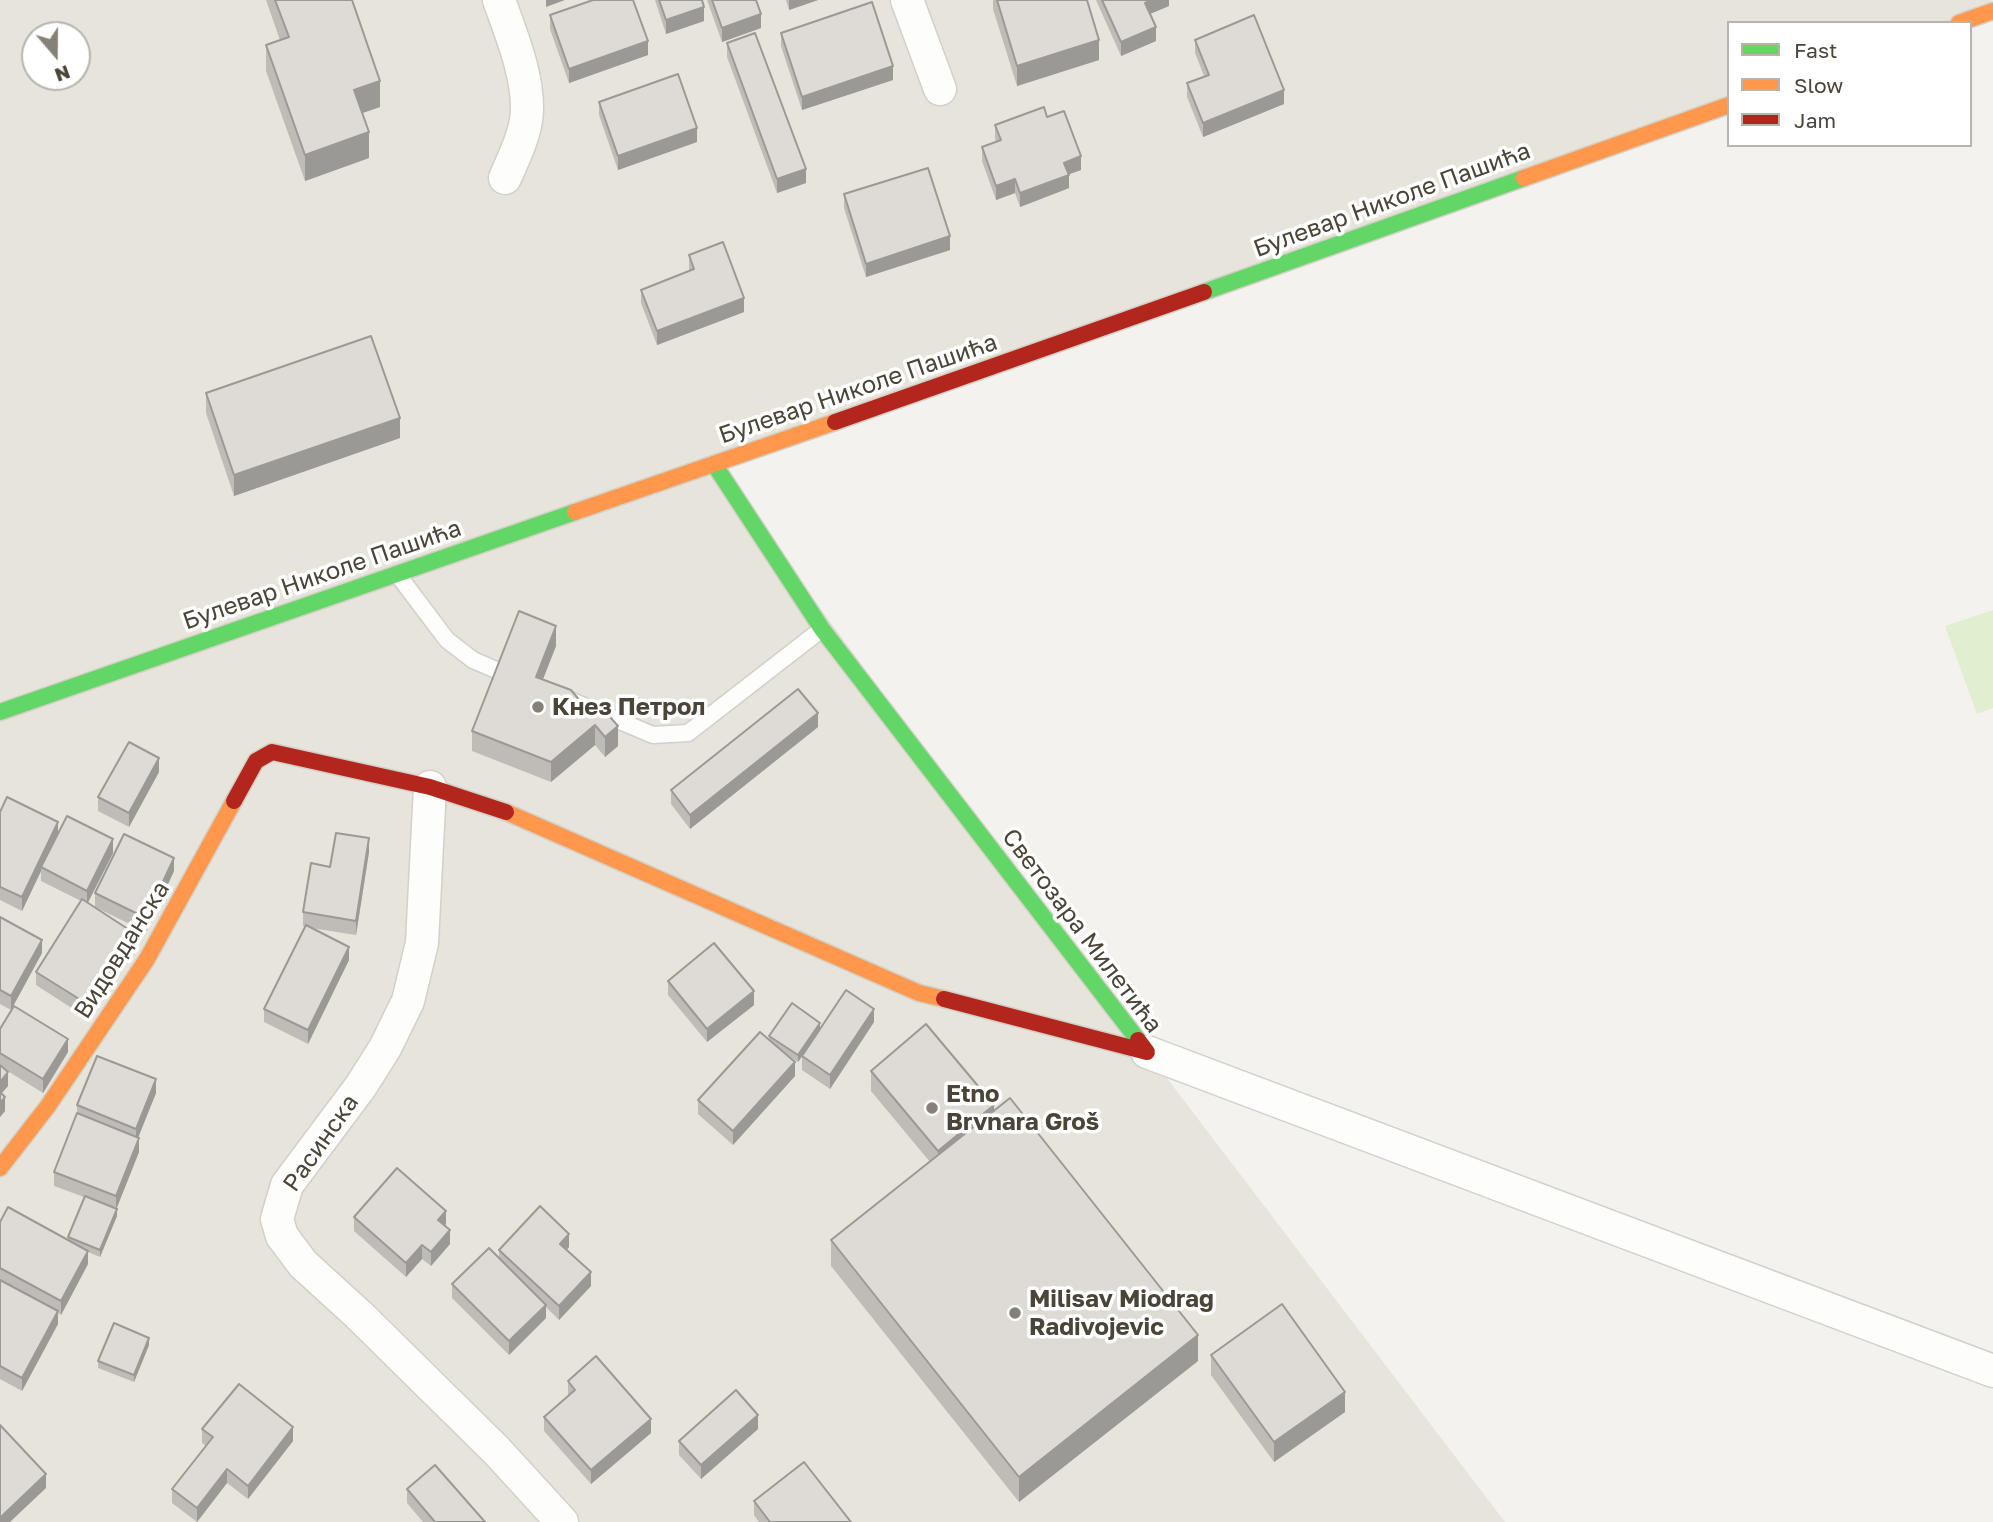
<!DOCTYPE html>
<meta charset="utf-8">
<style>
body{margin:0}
#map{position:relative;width:1993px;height:1522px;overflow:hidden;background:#f4f2ee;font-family:"Golos Text",sans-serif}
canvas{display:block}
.legend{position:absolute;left:1727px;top:21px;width:245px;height:126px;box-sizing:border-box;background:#fff;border:2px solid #b7b4b0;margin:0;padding:9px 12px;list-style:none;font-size:21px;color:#4b4439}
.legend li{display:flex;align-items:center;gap:14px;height:35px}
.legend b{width:35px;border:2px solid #b7b4b0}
.north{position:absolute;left:21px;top:21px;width:70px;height:70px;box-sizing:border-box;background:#fff;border:2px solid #b7b4b0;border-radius:50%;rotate:160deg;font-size:19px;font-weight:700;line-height:28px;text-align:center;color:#4b4439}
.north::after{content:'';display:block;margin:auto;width:24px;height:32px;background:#868178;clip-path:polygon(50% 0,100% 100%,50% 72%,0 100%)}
</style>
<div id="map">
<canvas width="1993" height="1522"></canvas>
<ul class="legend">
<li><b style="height:9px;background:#63d668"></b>Fast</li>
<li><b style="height:9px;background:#ff974d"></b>Slow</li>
<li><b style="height:9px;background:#b3261e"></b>Jam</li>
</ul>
<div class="north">N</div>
</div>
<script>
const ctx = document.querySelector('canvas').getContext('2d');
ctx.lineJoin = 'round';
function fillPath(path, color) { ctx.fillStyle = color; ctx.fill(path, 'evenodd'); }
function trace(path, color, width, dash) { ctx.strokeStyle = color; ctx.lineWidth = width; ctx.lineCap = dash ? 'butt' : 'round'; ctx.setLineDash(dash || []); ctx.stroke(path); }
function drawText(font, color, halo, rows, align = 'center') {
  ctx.font = font + ' "Golos Text",sans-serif'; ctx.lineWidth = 7; ctx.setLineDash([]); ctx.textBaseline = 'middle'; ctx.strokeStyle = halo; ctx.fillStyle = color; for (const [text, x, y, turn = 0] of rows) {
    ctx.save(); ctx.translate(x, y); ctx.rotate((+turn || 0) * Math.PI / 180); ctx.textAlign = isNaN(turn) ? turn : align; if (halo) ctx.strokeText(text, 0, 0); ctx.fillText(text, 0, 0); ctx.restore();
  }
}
fillPath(new Path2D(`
 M0,0H1993L1962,23H1729V105L714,464L1147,1052L1505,1522H0ZM35,35H77V77H35Z`), '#e7e4dc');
fillPath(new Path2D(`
 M1993,610V708L1977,714L1945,626Z`), '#e1eecf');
const lane = new Path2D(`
 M398,575L447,640L473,660L515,678
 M565,698L653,735L688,733L822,629`);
const street = new Path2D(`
 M499,0C511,34 528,74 527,111C526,134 514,157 505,178
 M907,0L940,89
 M430,787L422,943L408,1001L385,1048L361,1086L287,1185L277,1219L282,1236L303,1264L359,1315L497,1451L562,1522
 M1147,1052L1993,1371`);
const fast = new Path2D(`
 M1204,292L1524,178
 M714,464L822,629L1138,1040
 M0,712L575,512`);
const slow = new Path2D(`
 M1959,23L1993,11
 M1524,178L1729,105
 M575,512L835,422
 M506,812L919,993L944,999
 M0,1168L48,1106L147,959L234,801`);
const jam = new Path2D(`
 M835,422L1204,292
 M234,801L256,761L272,752L430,787L506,812
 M944,999L1147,1052L1138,1040`);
trace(lane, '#d2d0cb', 19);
trace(street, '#d2d0cb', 35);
trace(fast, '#d3cfc5', 19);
trace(slow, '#d3cfc5', 19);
trace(jam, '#d3cfc5', 19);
trace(lane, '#fdfdfc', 16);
trace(street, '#fdfdfc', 32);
trace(fast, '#63d668', 16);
trace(slow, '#ff974d', 16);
trace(jam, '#b3261e', 16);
fillPath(new Path2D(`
 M266,0H352L380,107L362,113L369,158L305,181L266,71V45L280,40Z
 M655,0H702L704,21L666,34Z
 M707,0H756L761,28L722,42Z
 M786,0H818L789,10Z
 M993,0H1087L1099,60L1017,86L993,9Z
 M1096,0H1169V6L1150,14L1156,41L1121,56Z
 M550,15L648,55L569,83L550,29Z
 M781,33L893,80L802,110L781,46Z
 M1195,40L1284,104L1203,137L1187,97V83L1204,76L1195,53Z
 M727,43L806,183L777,193L727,57Z
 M599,102L697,142L618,170L599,115Z
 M1047,117L1081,170L1069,174V188L1020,207L1015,193L996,200L982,161V147L996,142L995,138V125Z
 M844,194L950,250L866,277L844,208Z
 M689,255L744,312L657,345L641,303V290L689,271Z
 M206,393L400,438L234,496L206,413Z
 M556,646L543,679L618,746L605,757L595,745L551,782L472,751V731Z
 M818,727L690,829L671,804V790Z
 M159,772L129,827L98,811V797Z
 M0,812L113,853L88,903L131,944L84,1016L36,985V972L81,901L41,881V871L22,911L0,900Z
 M369,852L356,935L311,928L349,960L308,1044L264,1022V1009L306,927L303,926V912L330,867Z
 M174,871L146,932L95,907V893Z
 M0,917L42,953L11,1010L0,1004Z
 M668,981L754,1005L707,1042L668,995Z
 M874,1022L830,1089L802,1070V1057L798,1062L782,1051L795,1076L733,1145L698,1114V1100L769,1040V1036Z
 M0,1029L68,1052L43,1093L6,1070L8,1086L1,1094L5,1111L0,1117Z
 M871,1071L994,1111L1198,1361L1019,1502L831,1266V1240L930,1162L871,1091Z
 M156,1093L138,1137L139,1152L116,1209L117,1216L100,1257L88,1252V1264L61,1315L58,1313V1324L22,1391L0,1379V1222L68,1239L84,1197L54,1186V1172L77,1113V1105Z
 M354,1217L446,1224L445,1226L450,1244L431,1266L422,1259L406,1277L354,1231Z
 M569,1247L567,1250L591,1286L559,1320L546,1307V1318L509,1355L452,1298V1284L499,1257V1250Z
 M149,1345L134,1382L98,1368V1361Z
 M1211,1355L1345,1412L1274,1462L1211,1375Z
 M568,1381L651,1433L591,1484L544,1431V1417L569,1396L568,1394Z
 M202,1429L293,1441L248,1499L227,1483L197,1522L172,1503V1489L206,1446L202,1443Z
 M758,1429L701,1479L679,1455V1441Z
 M407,1489L485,1522H423L407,1503Z
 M754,1501L851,1522H759L754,1515Z`), '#bfbcb8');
fillPath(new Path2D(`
 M546,0H565L546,7Z
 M789,0H818L789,10Z
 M1150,0H1169V6L1145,16V3Z
 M704,7V21L666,34V20Z
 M761,14V28L722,42V28Z
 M1156,27V41L1121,56V42Z
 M1099,40V60L1017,86V66Z
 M648,41V55L569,83V69Z
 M893,66V80L802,110V97Z
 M380,81V107L354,116V90Z
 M1284,90V104L1203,137V123Z
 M697,128V142L618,170V156Z
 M369,132V158L305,181V155Z
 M1081,156V170L1064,176V163Z
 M806,169V183L777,193V179Z
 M1069,175V188L1020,207V193Z
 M1015,179V193L996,200V186Z
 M950,236V250L866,277V264Z
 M744,298V312L657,345V331Z
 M400,418V438L234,496V475Z
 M556,626V646L536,697V677Z
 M818,713V727L690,829V815Z
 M595,725V745L551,782V762Z
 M618,726V746L605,757V737Z
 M159,758V772L129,827V813Z
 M58,822V835L41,867V871L22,911V897Z
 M369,838V852L356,935V921Z
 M113,839V853L87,904V891Z
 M174,858V871L146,932V918Z
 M131,931V944L84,1016V1002Z
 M42,940V953L11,1010V996Z
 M349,947V960L308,1044V1030Z
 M754,991V1005L707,1042V1029Z
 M874,1009V1022L830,1089V1075Z
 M820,1023V1030L798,1062V1055Z
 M68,1039V1052L43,1093V1079Z
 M795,1062V1076L733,1145V1131Z
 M8,1072V1086L0,1095V1082Z
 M156,1079V1093L136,1143V1129Z
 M5,1097V1111L0,1117V1103Z
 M994,1105V1125L938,1171V1151Z
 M139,1138V1152L116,1210V1196Z
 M117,1209V1216L100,1257V1250Z
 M446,1211V1224L438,1234V1220Z
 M450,1230V1244L431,1266V1252Z
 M569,1234V1247L560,1258V1244Z
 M422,1245V1259L406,1277V1263Z
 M88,1251V1264L61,1315V1301Z
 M591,1272V1286L559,1320V1306Z
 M546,1305V1318L509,1355V1341Z
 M58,1311V1324L22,1391V1378Z
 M1198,1335V1361L1019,1502V1477Z
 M149,1338V1345L134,1382V1375Z
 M1345,1392V1412L1274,1462V1442Z
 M758,1415V1429L701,1479V1465Z
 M651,1419V1433L591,1484V1470Z
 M293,1427V1441L248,1499V1486Z
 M227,1469V1483L197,1522V1508Z
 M46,1474V1488L10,1522H0V1518Z`), '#9b9996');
const building = new Path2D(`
 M275,0H352L380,81L354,90L369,132L305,155L266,45L289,37Z
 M593,0H633L648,41L569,69L550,15Z
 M659,0H702L704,7L666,20Z
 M712,0H756L761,14L722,28Z
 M997,0H1087L1099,40L1017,66Z
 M1102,0H1150L1145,3L1156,27L1121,42Z
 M872,2L893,66L802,97L781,33Z
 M1254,15L1284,90L1203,123L1187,83L1209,75L1195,40Z
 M755,33L806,169L777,179L727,43Z
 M678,74L697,128L618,156L599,102Z
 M1044,107L1047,117L1064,111L1081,156L1064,163L1069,175L1020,193L1015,179L996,186L982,147L1001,140L995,125Z
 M928,168L950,236L866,264L844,194Z
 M723,242L744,298L657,331L641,290L694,269L689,255Z
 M371,336L400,418L234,475L206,393Z
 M519,611L556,626L536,677L571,690L586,708L595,700L618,726L605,737L595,725L551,762L472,731Z
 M798,689L818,713L690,815L671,790Z
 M129,742L159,758L129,813L98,797Z
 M7,797L58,822L22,897L0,887V812Z
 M67,816L113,839L87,891L41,867Z
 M336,833L369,838L356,921L303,912L311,863L330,867Z
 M124,834L174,858L146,918L95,893Z
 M82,899L131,931L84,1002L36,972Z
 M0,917L42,940L11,996L0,990Z
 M306,925L349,947L308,1030L264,1009Z
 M714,943L754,991L707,1029L668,981Z
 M846,990L874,1009L830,1075L802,1056Z
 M792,1003L820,1023L798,1055L769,1036Z
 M14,1006L68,1039L43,1079L0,1053V1029Z
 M926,1024L994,1105L938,1151L871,1071Z
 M760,1032L795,1062L733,1131L698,1100Z
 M97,1056L156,1079L136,1129L77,1105Z
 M0,1065L8,1072L0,1082Z
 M0,1092L5,1097L0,1103Z
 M1010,1098L1198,1335L1019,1477L831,1240Z
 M77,1113L139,1138L116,1196L54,1172Z
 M397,1168L446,1211L438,1220L450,1230L431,1252L422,1245L406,1263L354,1217Z
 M85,1196L117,1209L100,1250L68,1237Z
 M540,1206L569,1234L560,1244L591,1272L559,1306L499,1250Z
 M8,1207L88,1251L61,1301L0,1268V1222Z
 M489,1248L546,1305L509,1341L452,1284Z
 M0,1280L58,1311L22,1378L0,1366Z
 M1282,1304L1345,1392L1274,1442L1211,1355Z
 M114,1323L149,1338L134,1375L98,1361Z
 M596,1356L651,1419L591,1470L544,1417L575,1390L568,1381Z
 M239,1384L293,1427L248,1486L227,1469L197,1508L172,1489L213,1437L202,1429Z
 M736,1390L758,1415L701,1465L679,1441Z
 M0,1425L46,1474L0,1518Z
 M804,1462L851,1522H770L754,1501Z
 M435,1465L485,1522H435L407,1489Z`);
fillPath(building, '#dedbd6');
trace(building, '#9b9996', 2);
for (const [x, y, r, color] of [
 [538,707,7,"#868178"],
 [932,1108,7,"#868178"],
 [1015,1313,7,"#868178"]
]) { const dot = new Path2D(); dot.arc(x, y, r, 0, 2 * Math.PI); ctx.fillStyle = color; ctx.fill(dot); trace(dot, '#fff', 2.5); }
drawText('24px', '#4b4439', '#fff', [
 ["Булевар Николе Пашића",1392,200,-20],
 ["Булевар Николе Пашића",858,389,-19],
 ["Булевар Николе Пашића",322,575,-19],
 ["Светозара Милетића",1082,931,53],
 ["Видовданска",122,950,-58],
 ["Расинска",321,1143,-55]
]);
drawText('bold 24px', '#4b4439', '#fff', [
 ["Кнез Петрол",552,707],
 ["Etno",946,1094],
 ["Brvnara Groš",946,1122],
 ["Milisav Miodrag",1029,1299],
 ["Radivojevic",1029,1327]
], 'left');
</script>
